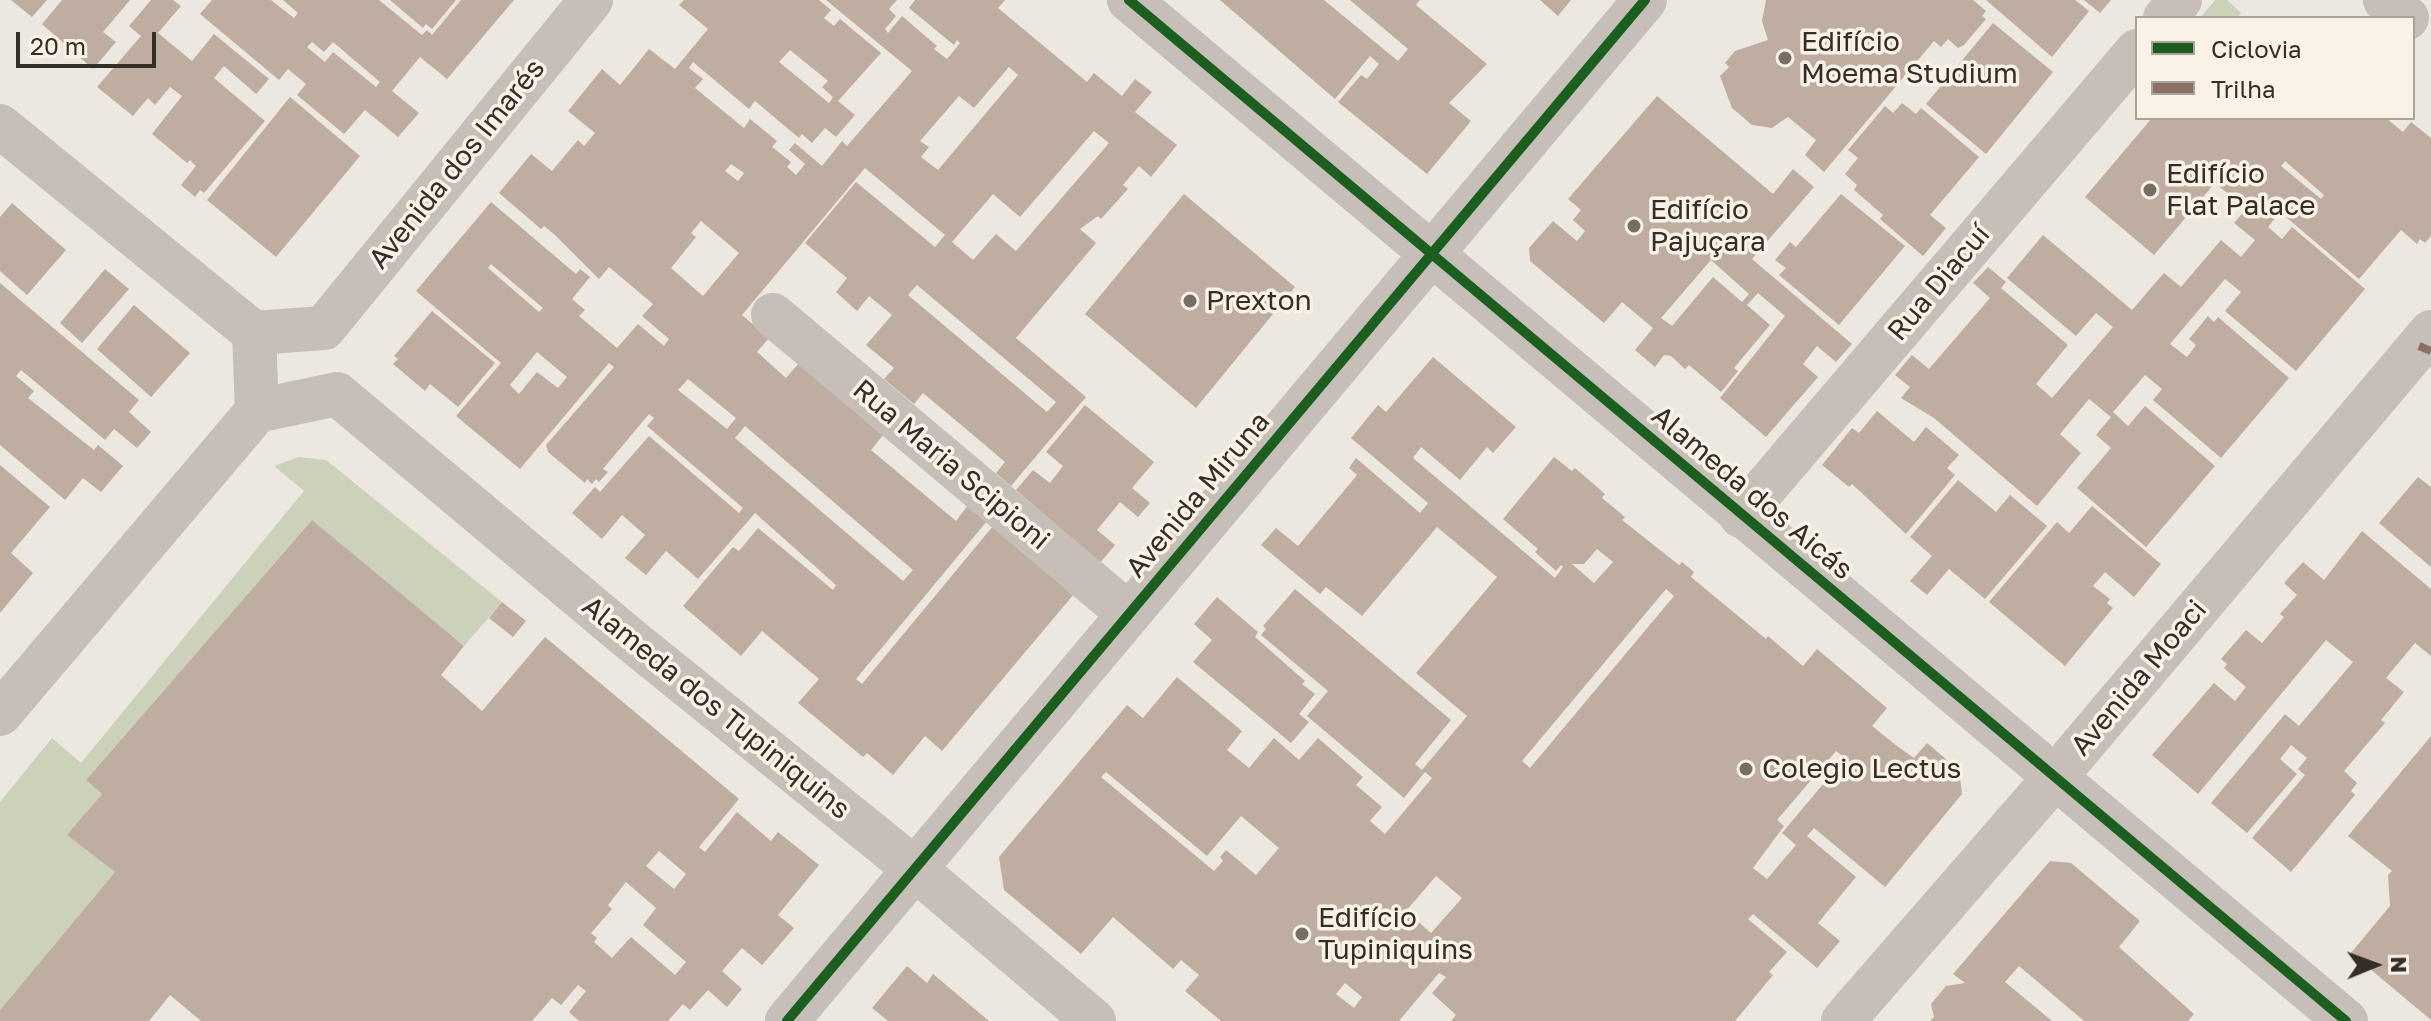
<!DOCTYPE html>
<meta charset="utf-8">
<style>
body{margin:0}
#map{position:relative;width:2431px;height:1021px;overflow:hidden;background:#ece7df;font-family:"Golos Text",sans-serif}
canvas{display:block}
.legend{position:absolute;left:2135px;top:16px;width:280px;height:104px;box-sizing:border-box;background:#f9f2e6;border:2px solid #aba39a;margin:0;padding:10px 14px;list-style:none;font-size:24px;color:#352d27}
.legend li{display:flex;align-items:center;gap:16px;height:40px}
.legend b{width:40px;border:2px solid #aba39a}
.north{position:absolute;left:2335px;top:925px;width:80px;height:80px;-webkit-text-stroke:6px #f9f2e6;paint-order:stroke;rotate:89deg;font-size:22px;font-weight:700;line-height:32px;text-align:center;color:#352d27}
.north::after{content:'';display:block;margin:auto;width:28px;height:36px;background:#352d27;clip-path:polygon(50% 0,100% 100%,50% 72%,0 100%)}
.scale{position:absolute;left:16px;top:32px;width:140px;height:36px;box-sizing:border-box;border:4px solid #352d27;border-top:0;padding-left:10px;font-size:24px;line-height:28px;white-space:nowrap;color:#352d27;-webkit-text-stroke:6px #f9f2e6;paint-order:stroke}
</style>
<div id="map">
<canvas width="2431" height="1021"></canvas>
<ul class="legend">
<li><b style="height:10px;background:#1b5e20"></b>Ciclovia</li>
<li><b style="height:10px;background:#8d6e63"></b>Trilha</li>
</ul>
<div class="north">N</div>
<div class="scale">20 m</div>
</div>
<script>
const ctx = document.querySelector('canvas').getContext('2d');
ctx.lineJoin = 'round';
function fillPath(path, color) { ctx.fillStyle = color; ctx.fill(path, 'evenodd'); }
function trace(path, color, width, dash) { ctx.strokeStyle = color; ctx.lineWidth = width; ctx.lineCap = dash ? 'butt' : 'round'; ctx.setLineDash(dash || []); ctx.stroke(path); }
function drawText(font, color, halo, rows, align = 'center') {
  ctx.font = font + ' "Golos Text",sans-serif'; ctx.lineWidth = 7; ctx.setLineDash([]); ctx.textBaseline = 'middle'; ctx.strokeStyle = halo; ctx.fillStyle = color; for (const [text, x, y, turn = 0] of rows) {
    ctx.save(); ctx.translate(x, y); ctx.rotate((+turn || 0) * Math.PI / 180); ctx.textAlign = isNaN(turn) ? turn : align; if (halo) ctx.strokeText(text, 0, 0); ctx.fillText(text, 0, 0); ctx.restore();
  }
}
fillPath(new Path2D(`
 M2215,0H2227L2241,13L2237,18H2200Z
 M299,457L326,460L502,602L464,646L311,521L86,780L102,794L68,835L115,872L0,1010V802L52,738L81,763L304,491L274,466Z`), '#cbd2b9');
fillPath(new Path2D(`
 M11,0H47L32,17Z
 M62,0H130L103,32L116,42L93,69L42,24Z
 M151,0H173L181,6L158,33L192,61L214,34L269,79L256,94L224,66L214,78L265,121L204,193L200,190L195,197L181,185L196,166L190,160L187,163L152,134L182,96L170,87L155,105L148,98L133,116L97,87L141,36L129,26Z
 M212,0H271L294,18L298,13L283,0H379L422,35L427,30L432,35L461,0H514L447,79L420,57L392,91L419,113L398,137L365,110L344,134L297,95L306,84L288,69L279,80L200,14ZM312,42L324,52L333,42L380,82L376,87L333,52L325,62L307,47Z
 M390,0H456L432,29L426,24L423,28Z
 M684,0H819L831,10L824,18L834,26L840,19L881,53L838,101L855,115L836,137L825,128L812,143L802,134L799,138L755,101L749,109L693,62L689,68L703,79L695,88L744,128L750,119L777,141L772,147L791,162L787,167L796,175L805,164L789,150L795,143L822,166L842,141L847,146L912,71L826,0H897L889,9L896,16L885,29L888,33L902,16L937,46L934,49L947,59L960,43L957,40L954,45L909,8L915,0H1005L998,8L1087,82L1094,73L1122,96L1135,79L1152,92L1135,112L1177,145L1151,177L1139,166L1123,185L1128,189L1101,219L1098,216L1080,229L1096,243L1016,338L1086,397L1011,486L996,473L1005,462L978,439L923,393L914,404L884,379L894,368L866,345L892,315L869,296L857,311L836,292L847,278L805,243L856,182L935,247L945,235L865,168L742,315L769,338L757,352L786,378L799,363L884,434L871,450L956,521L968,505L987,521L856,679L862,684L993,526L1074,594L942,751L925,736L893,775L867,753L863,757L798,703L819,679L762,631L741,656L683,606L733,547L739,551L758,528L833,590L836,585L755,513L698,579L666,551L646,575L625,558L645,535L622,515L602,539L572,513L595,487L600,492L649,436L739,513L743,508L647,426L654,418L649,414L603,469L608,472L599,482L596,479L592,484L587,479L585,483L548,452L546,445L614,367L609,363L520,469L456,416L501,363L416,291L491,202L576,274L580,269L590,277L572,299L585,310L579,316L617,348L638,324L664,346L669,339L642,316L653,304L609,267L599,279L555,235L544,226L541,229L499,193L531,154L552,171L578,140L584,146L595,133L568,111L602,69L620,85L649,49L675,69L708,29L679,5ZM790,50L828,81L822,87L833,97L829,103L779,62ZM1009,67L1018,75L938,170L921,157L929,147L920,141L959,96L974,108ZM1094,131L1109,143L1016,251L996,234L973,260L952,242L993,194L1020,217ZM731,164L744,173L738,181L725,171ZM701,221L739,253L703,296L671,268L696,237L691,233ZM491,264L543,308L539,312L488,268ZM917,285L1056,402L1047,412L908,295ZM537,352L567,377L558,388L537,372L519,394L510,385ZM688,379L736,418L727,429L678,390ZM745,426L913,570L903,581L735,438Z
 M1220,0H1324L1398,61L1408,49L1350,0H1420L1416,5L1487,64L1449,103L1471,121L1427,174L1338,102L1361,75L1367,79L1379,64L1370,56L1335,99Z
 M1540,0H1571L1558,16Z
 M1766,0H1973L1986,11L1982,16L1986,19L1964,45L1958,48L1948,39L1941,47L1934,41L1824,172L1805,155L1816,140L1788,117L1772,128L1752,125L1732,108L1720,76L1729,67L1725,63L1735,51L1768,40L1762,21Z
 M1986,0H2075L2089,11L2052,57Z
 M2084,0H2111L2100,13Z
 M1993,23L2053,72L1986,154L1926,104Z
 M1657,96L1773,194L1793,169L1814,187L1752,259L1852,344L1836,362L1817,346L1803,364L1818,377L1766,437L1720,398L1785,316L1758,293L1747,305L1770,325L1734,368L1738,371L1721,392L1689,365L1685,369L1671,356L1664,355L1655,367L1635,350L1653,328L1622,302L1604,323L1530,261L1529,248L1553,221L1577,241L1585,231L1573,220L1581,210L1568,199ZM1711,260L1749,294L1742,302L1713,277L1672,326L1661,318Z
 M290,97L360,156L276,257L207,200Z
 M1902,103L1916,114L1921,108L1979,157L1930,215L1946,228L1923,256L1880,219L1883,215L1854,190L1857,185L1845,174L1858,158L1848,150L1885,106L1893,113Z
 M2152,118H2386L2403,132L2411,122L2431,138V236L2425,243L2420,239L2417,244L2401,230L2359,279L2280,212L2268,227L2282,239L2292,227L2365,289L2296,371L2225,311L2241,292L2225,279L2170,344L2187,357L2196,345L2189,339L2208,316L2214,322L2218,317L2289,378L2221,458L2153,400L2162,389L2145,375L2113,412L2128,426L2145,406L2215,466L2146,547L2077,488L2111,448L2096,435L2111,417L2089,399L2060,434L2081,453L2037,506L1934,418L1901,398L1910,387L1895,375L1912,355L1929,369L1990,298L1973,283L1988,267L2006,282L2001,288L2068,345L2036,384L2052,398L2113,327L2096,313L2076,336L2007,278L2043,235L2132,310L2164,273L2181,287L2221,240L2241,257L2255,240L2234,223L2246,209L2215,183L2154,255L2085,197ZM2285,161L2324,195L2321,199L2281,166Z
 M1184,194L1295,287L1196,408L1085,314Z
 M1841,194L1905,246L1839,325L1779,275L1786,268L1775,260L1790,242L1796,247Z
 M12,203L66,250L27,295L0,271V217Z
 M105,269L129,289L82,343L60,323Z
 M0,283L139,400L129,412L151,432L137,448L114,429L105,440L21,370L16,376L34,391L28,398L94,450L98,445L123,466L101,492L83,478L65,500L0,445Z
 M134,305L190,353L151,397L97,349Z
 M432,311L495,363L458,407L430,384L425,391L393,364L398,359L394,356Z
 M1433,357L1516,427L1493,453L1487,447L1460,480L1421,447L1413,458L1555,578L1563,567L1561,565L1556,571L1535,552L1538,549L1503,519L1554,457L1572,471L1575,468L1605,494L1602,498L1625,517L1622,520L1679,565L1682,562L1694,572L1691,577L1766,639L1768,636L1803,666L1817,649L1887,708L1872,726L1897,746L1914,758L1927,743L1959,770L1962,794L1885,887L1814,828L1807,836L1856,877L1818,923L1840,941L1817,968L1753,914L1748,919L1787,952L1769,972L1773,975L1735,1021H1451L1456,1015L1432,993L1446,977L1439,973L1399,1021H1221L1185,991L1199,975L1181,960L1173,969L1113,917L1081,954L1004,890L999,857L1127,705L1143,718L1177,677L1242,731L1227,750L1249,768L1274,738L1299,760L1318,738L1363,777L1356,785L1382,807L1370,821L1385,834L1432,778L1425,772L1404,798L1307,716L1328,691L1261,635L1266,629L1263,626L1295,589L1451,720L1415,764L1422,770L1467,716L1416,673L1497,577L1437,527L1362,616L1326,587L1320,594L1261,545L1276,528L1298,546L1357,475L1349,468L1356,458L1420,513L1428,503L1351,438L1378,405L1386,412ZM1597,549L1613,562L1594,583L1572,564H1584ZM1666,589L1674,596L1530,768L1522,761ZM1836,751L1845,758L1782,833L1796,845L1767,879L1753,868L1784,826L1777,820ZM1106,772L1207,856L1241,816L1279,848L1256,875L1226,850L1220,857L1223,861L1214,871L1101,777ZM1436,876L1462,898L1431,933L1406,911ZM1345,983L1362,997L1354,1008L1336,994Z
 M1085,405L1154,462L1132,488L1150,503L1138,517L1120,502L1097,530L1115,545L1100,563L1016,490L1033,470L1050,483L1063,466L1046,452Z
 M1877,411L1914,442L1926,427L1959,455L1947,468L1955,475L1906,534L1852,484L1849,487L1822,465L1852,428L1859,433Z
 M0,465L50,507L11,553L33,573L0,613Z
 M2418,477L2431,487V567L2379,523Z
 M1958,480L1996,512L2010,495L2047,526L1985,599L1949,569L1927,595L1910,581L1932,556L1910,537Z
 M2092,506L2161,564L2134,597L2105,572L2093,586L2110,599L2107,603L2113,608L2065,666L1989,602L2057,522L2069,533Z
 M312,520L464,646L441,675L482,711L545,637L739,799L699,847L705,852L737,812L771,841L778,832L819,865L778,915L794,928L762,965L742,948L722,971L742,989L727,1007L708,990L690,1010L683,1004L668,1021H579L569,1012L586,991L578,985L561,1005L552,998L532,1021H201L170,995L149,1021H0V1010L115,872L67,835L102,794L86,780ZM659,851L686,874L674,889L646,866ZM626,882L656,908L643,925L686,962L675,975L631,937L612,958L594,942L597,938L591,933L612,909L608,905Z
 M2362,531L2431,589V656L2415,643L2386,678L2404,692L2381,720L2385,723L2344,771L2357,783L2351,791L2355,795L2291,872L2252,838L2305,775L2298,769L2307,758L2291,745L2280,759L2297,774L2247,833L2211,803L2285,714L2299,726L2353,662L2326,640L2198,794L2152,755L2214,683L2235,701L2246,687L2224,668L2227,664L2221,659L2246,630L2262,643L2284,617L2280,614L2297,595L2284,583L2303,562L2324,580Z
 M1217,597L1258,632L1255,637L1305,681L1302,684L1315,694L1299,714L1309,722L1291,743L1193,662L1212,640L1194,624Z
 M502,602L526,621L513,637L489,618Z
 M2431,736V1020L2351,953L2390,906L2388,875L2392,871L2348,836Z
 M2050,861L2071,863L2140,921L2119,947L2194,1014L2188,1021H2084L2019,966L2005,982L2052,1021H1930L1934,1017L1931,1004L1946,986L1965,983L1953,974Z
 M907,966L927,983L933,974L989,1021H888L872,1008Z`), '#c0ada1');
trace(new Path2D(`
 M1129,0L2346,1021
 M2385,0L2407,18
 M2165,18L2180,0
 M0,126L254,333
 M773,315L1129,614
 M254,333L324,328L591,0
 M254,333L257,411
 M337,394L631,640L915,869L1094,1021
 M1741,516L2137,51
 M0,714L257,411L337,394
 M787,1021L1645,0
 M1843,1021L2057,775L2431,332`), '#c5bfb8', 44);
trace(new Path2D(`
 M2419,346L2431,351`), '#8d6e63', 8, [16, 8]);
trace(new Path2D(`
 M1129,0L2346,1021
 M787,1021L1645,0`), '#1b5e20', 10);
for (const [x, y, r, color] of [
 [1785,58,8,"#756e67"],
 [2150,190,8,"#756e67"],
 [1634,226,8,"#756e67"],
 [1190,301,8,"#756e67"],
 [1746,769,8,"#756e67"],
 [1302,934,8,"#756e67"]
]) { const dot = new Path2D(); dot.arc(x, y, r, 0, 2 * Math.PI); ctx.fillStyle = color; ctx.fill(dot); trace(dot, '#f9f2e6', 3); }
drawText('28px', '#352d27', '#f9f2e6', [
 ["Edifício",1801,42],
 ["Moema Studium",1801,74],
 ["Edifício",2166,174],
 ["Flat Palace",2166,206],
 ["Edifício",1650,210],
 ["Pajuçara",1650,242],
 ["Prexton",1206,301],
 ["Colegio Lectus",1762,769],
 ["Edifício",1318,918],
 ["Tupiniquins",1318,950]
], 'left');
drawText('28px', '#352d27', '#f9f2e6', [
 ["Avenida dos Imarés",457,164,-51],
 ["Rua Diacuí",1939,283,-50],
 ["Rua Maria Scipioni",951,465,40],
 ["Alameda dos Aicás",1752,493,40],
 ["Avenida Miruna",1198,495,-50],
 ["Avenida Moaci",2139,678,-50],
 ["Alameda dos Tupiniquins",716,708,39]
]);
</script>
